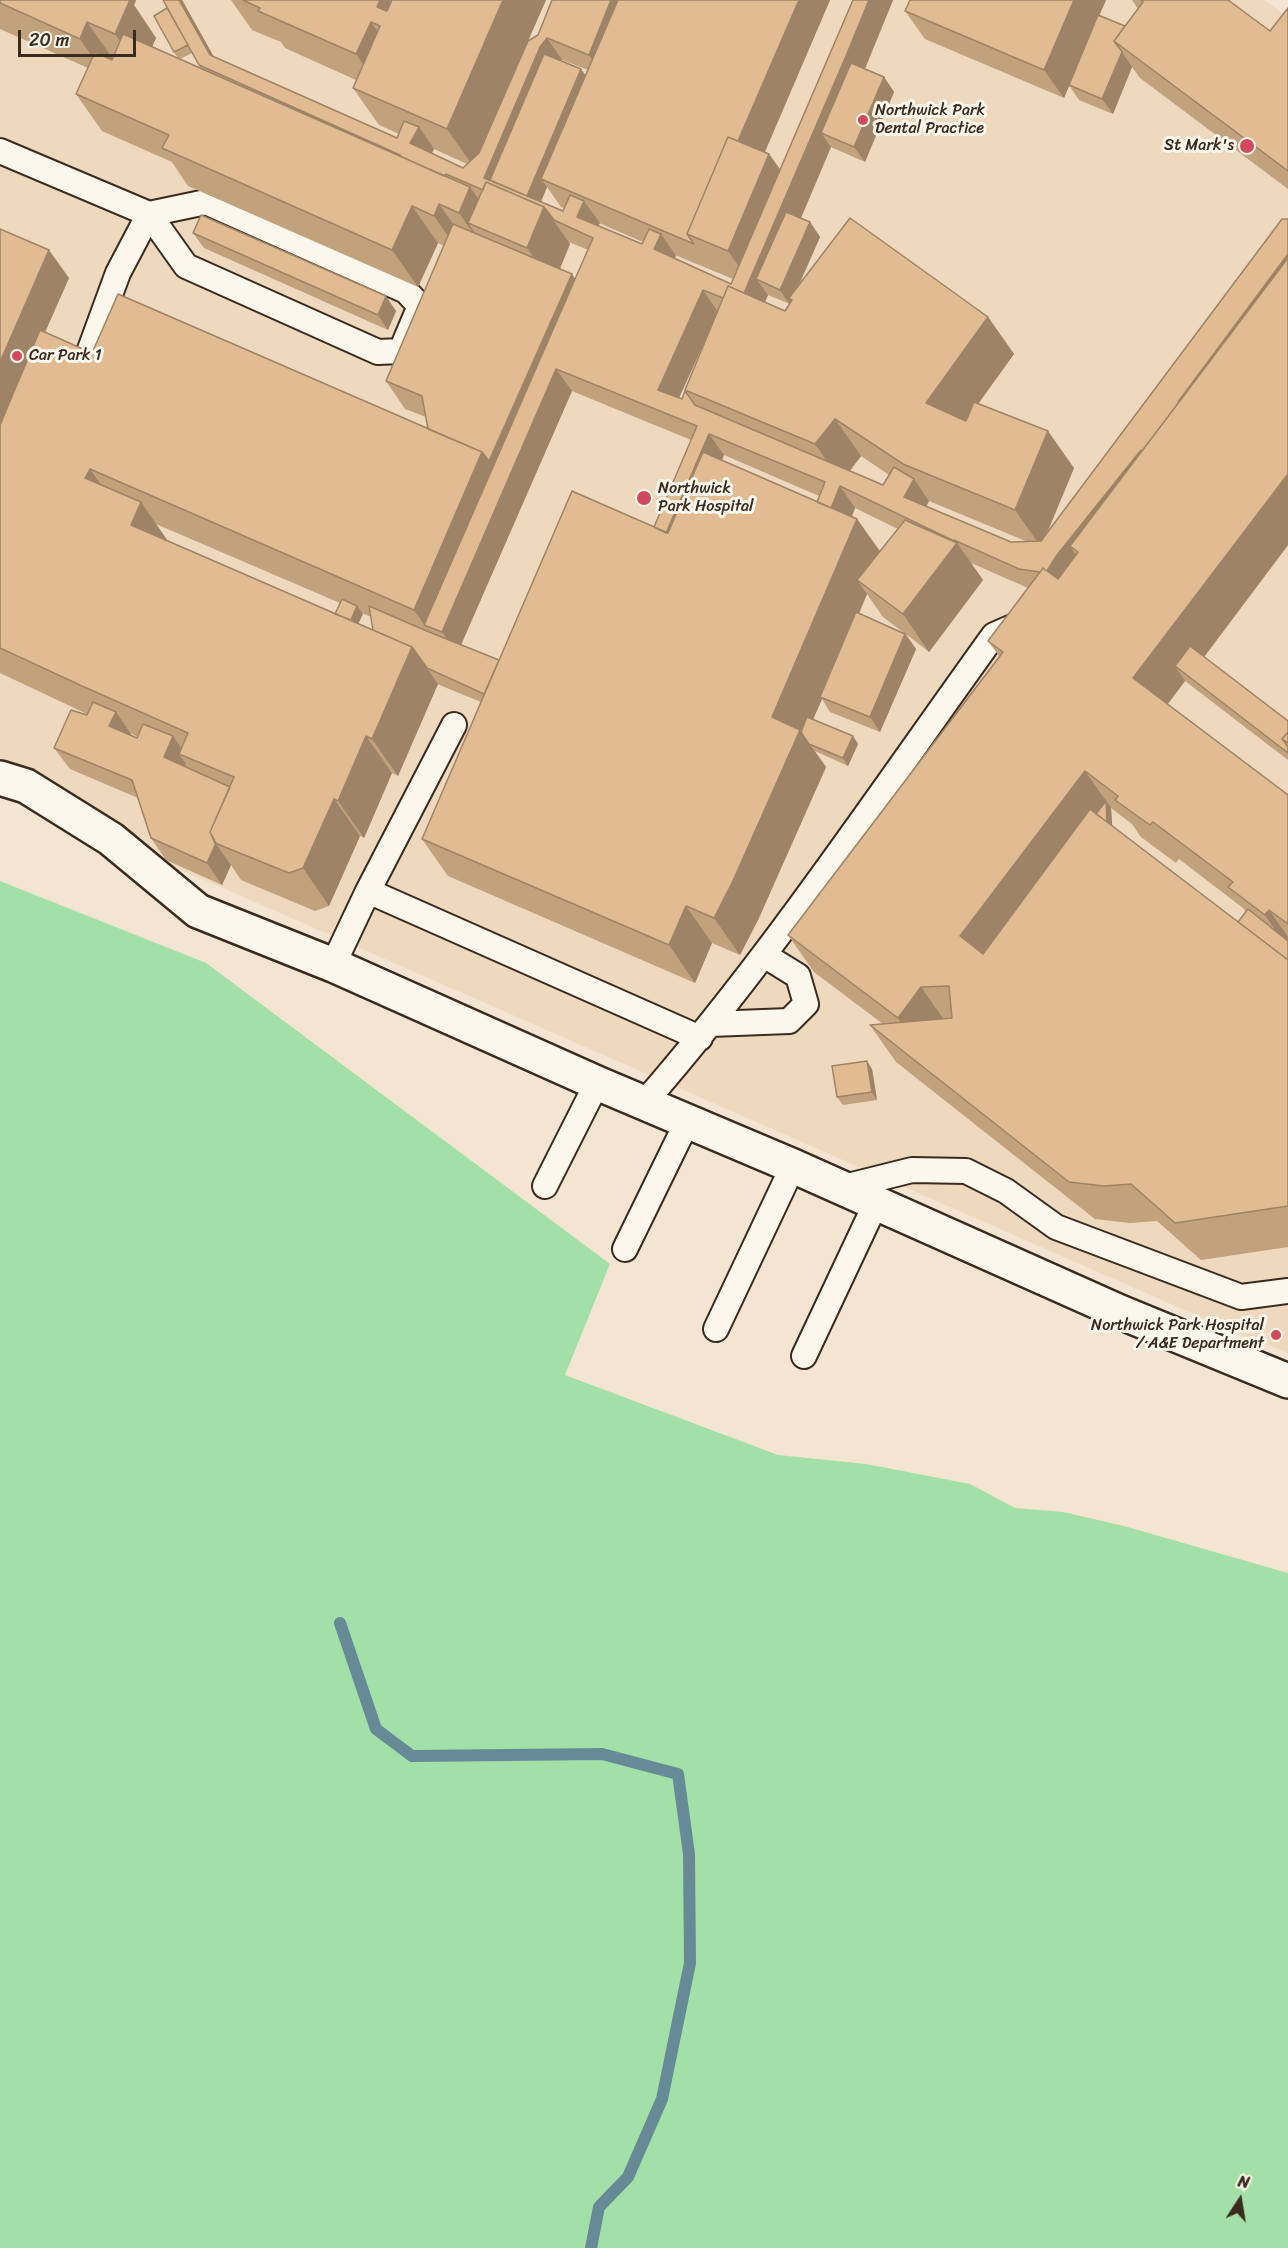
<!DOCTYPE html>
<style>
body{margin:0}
#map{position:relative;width:1288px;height:2248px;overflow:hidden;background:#f3e5d1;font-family:Sriracha,sans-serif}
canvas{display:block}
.north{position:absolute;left:1210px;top:2170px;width:60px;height:60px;-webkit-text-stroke:4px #fbf7ec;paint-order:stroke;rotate:12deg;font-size:16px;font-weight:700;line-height:24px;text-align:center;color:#3b2a1e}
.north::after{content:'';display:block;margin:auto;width:21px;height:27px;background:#3b2a1e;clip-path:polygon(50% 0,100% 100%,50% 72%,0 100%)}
.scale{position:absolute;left:18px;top:30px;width:118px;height:27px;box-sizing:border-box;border:3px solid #3b2a1e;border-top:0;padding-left:8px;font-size:18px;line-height:21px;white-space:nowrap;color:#3b2a1e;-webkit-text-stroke:4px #fbf7ec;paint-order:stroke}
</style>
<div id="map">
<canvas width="1288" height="2248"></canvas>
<div class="north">N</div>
<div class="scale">20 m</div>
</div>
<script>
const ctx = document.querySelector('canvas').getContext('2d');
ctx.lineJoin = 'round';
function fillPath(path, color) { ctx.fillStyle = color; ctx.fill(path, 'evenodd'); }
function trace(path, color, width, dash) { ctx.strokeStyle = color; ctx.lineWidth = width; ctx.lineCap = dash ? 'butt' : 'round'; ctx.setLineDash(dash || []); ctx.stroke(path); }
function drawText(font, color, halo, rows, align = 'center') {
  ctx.font = font + ' Sriracha,sans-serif'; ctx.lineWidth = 6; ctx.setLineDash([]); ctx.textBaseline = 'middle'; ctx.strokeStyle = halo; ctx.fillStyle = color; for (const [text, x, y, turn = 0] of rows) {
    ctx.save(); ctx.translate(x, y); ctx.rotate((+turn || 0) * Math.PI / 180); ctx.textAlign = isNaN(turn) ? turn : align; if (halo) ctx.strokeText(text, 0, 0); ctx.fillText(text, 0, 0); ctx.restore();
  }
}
fillPath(new Path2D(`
 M0,0H1264L1288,17V1353L1237,1333L0,790Z`), '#eed8be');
fillPath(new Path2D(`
 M0,881L206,963L610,1264L565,1375L778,1455L866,1464L970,1484L1015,1508L1063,1512L1124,1526L1288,1573V2248H0Z`), '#a3e0a7');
trace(new Path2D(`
 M340,1623L376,1729L412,1756L602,1754L678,1774L689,1854L690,1963L662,2099L628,2177L599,2207L591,2248`), '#678b96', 12);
const lane = new Path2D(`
 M0,151L149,214L186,266L378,352L401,351L420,306L406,291L206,202L149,214L118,273L81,374
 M368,891L700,1038
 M333,965L368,891L454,725
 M711,1024L789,1021L806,1004L798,976L764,955
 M644,1103C772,956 880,793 994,635L1017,625
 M545,1186L597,1083
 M840,1188L912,1170L966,1171L1006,1191L1056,1227L1241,1297L1288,1291
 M625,1249L687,1122
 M716,1329L793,1166
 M804,1356L876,1203`);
const street = new Path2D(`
 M0,778L26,786L111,839L198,911L333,965L597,1083L793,1166L1120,1312L1288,1381`);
trace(lane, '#3b2a1e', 28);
trace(street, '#3b2a1e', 38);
trace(lane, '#fbf7ec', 24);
trace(street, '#fbf7ec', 33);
fillPath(new Path2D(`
 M0,0H136L134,5L156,38L152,47L178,58L174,52L167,8L163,0H182L214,57L397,138L399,134L379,125L353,88L356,80L285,48L281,42L252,30L231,0H546L478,154L538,35L552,0H830L765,152L769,154L780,169L853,0H893L865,69L884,77L894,92L865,162L831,147L801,218L810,222L820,237L800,283L988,317L1014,354L978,404L1074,468L1048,531L1288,219V545L1204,657L1288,721V760L1185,681L1168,704L1288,795V1247L1201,1260L1157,1221L1130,1223L1095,1219L896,1062L870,1025L883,1024L814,972L788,935L999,656L988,641L1028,588L971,563L983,580L929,652L906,634L916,649L880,732L830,712L822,699L813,719L853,736L858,744L848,766L815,751L826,767L758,920L740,955L712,943L695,983L448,876L422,839L481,702L437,684H438L398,776L392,773L364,838L360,836L329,906L315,911L241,880L231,865L222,885L166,860L151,838L138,798L70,769L54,748L87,714L0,673V229L69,278L45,332L92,353L428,429L426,417L405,409L386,381L444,246L438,243L418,287L188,186L172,162L102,131L76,94L88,68L0,29ZM192,53L199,65L201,69L180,59ZM562,60L588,70L586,76L581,69L561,61ZM434,149L467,164L463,168L432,153ZM547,187L561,207L564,208L563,211L541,202ZM599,223L643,242L642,244L598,226ZM569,242L588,250L575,279L560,269L570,244ZM675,255L733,279L731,284L675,258ZM768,295L790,304L785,311L765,302ZM710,330L682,399L679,398ZM572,391L691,440L654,527L499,660L461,645ZM724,455L819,496L817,502L722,460ZM861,456L889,475L883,485L850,471ZM929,501L1028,542H1011L926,506ZM855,508L898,529L880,551L857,519L852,516ZM156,524L340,603L335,614L167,541V540ZM867,594L883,617L904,633L859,614ZM362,613L371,617L373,630L358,624ZM130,733L138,737L137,738L130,735ZM1111,808L1132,824L1141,837L1176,863L1179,859L1243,908L1246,912L1238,922L1112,826Z
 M910,0H1106L1099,15L1125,26L1138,9L1132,0H1228L1270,31L1288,8V189L1140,78L1132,67L1113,114L1079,100L1069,85L1064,98L925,39L905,11Z
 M193,233L396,311L388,330L204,248Z
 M872,1069L877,1100L843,1105L837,1097Z`), '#c2a17d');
fillPath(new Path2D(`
 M109,0H136L134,5L156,38L141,71L115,34Z
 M179,0H182L225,77L210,55Z
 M380,0H434L413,48L377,7Z
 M503,0H546L473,166L447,129Z
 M611,0H635L604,77L589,55Z
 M799,0H830L723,249L696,238Z
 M869,0H893L861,78L821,133L831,147L772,286L757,280L768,295L720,405L699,396L749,281L728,251L769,154L791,185Z
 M1074,0H1106L1064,98L1044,70Z
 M87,22L113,59L106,76L80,39Z
 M371,22L397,59L382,92L356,54Z
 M547,38L562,60L555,69L488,184L484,178L540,47Z
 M1122,52L1132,67L1113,114L1102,99Z
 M581,69L591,84L541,179L547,187L536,213L525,200Z
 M884,77L894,92L865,162L854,147Z
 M419,127L434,149L425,165L410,143Z
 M470,187L496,225L468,223L486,249L485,250L459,213Z
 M584,201L600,223L593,238L577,217Z
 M439,204L465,241L460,253L434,216Z
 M412,206L438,243L418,287L392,250Z
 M544,207L570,244L553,285L527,248Z
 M810,222L820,237L792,300L789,298L792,302L790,305L780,290Z
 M661,234L676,256L669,271L654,249Z
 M49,250L69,278L0,434V362Z
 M1288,254V296L1196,419L1178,402Z
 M572,274L591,302L556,369L572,391L457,654L442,632L424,625L440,647L414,610L482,452Z
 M703,290L718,312L673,411L658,390Z
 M386,296L396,311L388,330L378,315Z
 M988,317L1014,354L952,440L926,403Z
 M835,419L861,456L841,482L815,444Z
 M1048,431L1074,468L1041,547L1015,510Z
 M709,434L724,455L678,563L663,541Z
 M1141,450L1156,472L1078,552L1070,546L1082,565L1060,595L1045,573L1057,555Z
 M90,469L116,506L85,478Z
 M1288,474V545L1189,677L1175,666L1185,681L1159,715L1133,678Z
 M914,479L929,501L920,519L904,497Z
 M840,486L855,508L843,539L827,517Z
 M141,502L167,540L157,562L131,525Z
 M857,519L883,556L857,580L867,594L822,698L820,697L822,699L805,738L826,767L758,920L740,955L714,918L772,717Z
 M954,540L956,544L957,543L983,580L929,652L903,614Z
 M357,606L363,614L348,645L343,637Z
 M905,634L916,649L880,732L870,717Z
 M412,647L438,684L398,776L372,739Z
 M116,712L131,734L125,747L109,726Z
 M173,736L188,758L179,754L186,764L179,779L164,757Z
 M366,736L392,773L364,838L338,801Z
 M853,736L858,744L848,766L843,758Z
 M1085,771L1111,808L1114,850L1096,873L986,973L960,936Z
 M334,799L360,836L329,906L303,868Z
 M216,844L231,865L222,885L207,863Z
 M686,906L712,943L695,983L669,945Z
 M1269,910L1288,937V949L1265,915Z
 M921,987L947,1024L924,1055L898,1018Z
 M867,1061L872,1069L877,1100L872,1092Z`), '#9e8366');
const building = new Path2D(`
 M0,0H130L115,34L87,22L80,39L0,3Z
 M163,0H179L210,55L397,138L404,121L419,127L410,143L463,168L479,153L528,41L538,35L552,0H611L589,55L547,38L540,47L484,178L563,211L570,195L584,201L577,217L642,244L649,229L661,234L654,249L731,284L853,0H869L846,56L744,293L728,286L723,298L703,290L658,390L682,399L685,391L695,405L883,485L894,467L914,479L904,497L1011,542L1041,541L1282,219H1288V254L1178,402H1179L1142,451L1141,450L1057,555L1047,571L1043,568L1040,572L1019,569L954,540V541L840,486L831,508L817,502L825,482L709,434L666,533L654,527L697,426L556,369L442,632L424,625L593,238L554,220L544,207L486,182L483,190L446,174L444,176L400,156V155L199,65Z
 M243,0H380L377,7L387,11L392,0H503L447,129L353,88L380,26L371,22L356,54L258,11L260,8Z
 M390,0H392L387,11H386Z
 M618,0H799L738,141L728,137L687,234L694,244L541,179Z
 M910,0H1074L1044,70L905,11Z
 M1141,0H1228L1270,31L1288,8V171L1114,41L1143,2Z
 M167,8L188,45L174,52L154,16Z
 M1098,15L1125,26L1114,41L1122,52L1102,99L1069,85Z
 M123,34L470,187L459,213L439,204L434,216L412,206L392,250L162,148L169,135L76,94L95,52L112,60Z
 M544,54L581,69L527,196L490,180Z
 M851,63L884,77L854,147L821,133Z
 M728,137L769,154L728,251L687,234Z
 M486,182L544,207L527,248L468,223Z
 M786,212L810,222L780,290L756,279Z
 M201,215L386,296L378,315L193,233Z
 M850,218L988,317L926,403L966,421L974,402L1048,431L1015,510L903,464L835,419L815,444L685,390L728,286L785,311L792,300L789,298Z
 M453,224L572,274L489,461L482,452L428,429L422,396L386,381Z
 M0,229L49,250L0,362Z
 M1288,258V474L1133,678L1288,795V924L1269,910L1265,915L1228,887L1233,882L1153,822L1150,825L1115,800L1118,796L1085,771L960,936L983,954L1090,809L1288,960V1206L1175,1223L1131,1184L1104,1186L1069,1182L870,1025L952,1018L949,986L921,987L898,1018L788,935L1003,652L988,641L1043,568L1058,579L1078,552L1070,546Z
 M118,294L482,452L414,610L90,469L85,478L141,502L131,525L412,647L372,739L366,736L338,801L334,799L303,868L289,873L215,843L210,832L234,777L179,754L188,733L82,686L0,648V425L40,330L92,353Z
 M703,452L857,519L772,717L800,730L732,883L714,918L686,906L669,945L422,839L572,491L668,533Z
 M905,520L957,543L903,614L857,580Z
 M342,599L357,606L351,620L335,614Z
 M369,606L429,632L499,660L484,694L427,668L412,647L373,630Z
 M856,612L905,634L870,717L820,697Z
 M1190,646L1288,721V732L1282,739L1288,747V753L1175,666Z
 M93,702L116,712L109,726L137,738L143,724L173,736L164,757L230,787L210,832L216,843L207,863L151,838L132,780L54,748L71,710L87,715Z
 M807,717L853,736L843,758L809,744L801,732Z
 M1288,732V743L1282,739Z
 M1106,801L1107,822L1096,814Z
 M1248,909L1288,941V960L1238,922Z
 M867,1061L872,1092L837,1097L832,1066Z`);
fillPath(building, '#e1bb91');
trace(building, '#9e8366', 1.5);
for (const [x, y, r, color] of [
 [863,120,6,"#d1495b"],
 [1247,146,8,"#d1495b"],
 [17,356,6,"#d1495b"],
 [644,498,8,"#d1495b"],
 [1276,1335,6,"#d1495b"]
]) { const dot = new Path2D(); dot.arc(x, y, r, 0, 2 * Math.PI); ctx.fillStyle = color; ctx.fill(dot); trace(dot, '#fbf7ec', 2); }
drawText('16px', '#3b2a1e', '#fbf7ec', [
 ["Northwick Park",875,111],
 ["Dental Practice",875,129],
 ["St Mark's",1234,146,"right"],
 ["Car Park 1",29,356],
 ["Northwick",658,489],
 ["Park Hospital",658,507],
 ["Northwick Park Hospital",1264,1326,"right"],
 ["/ A&E Department",1264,1344,"right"]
], 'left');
</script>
